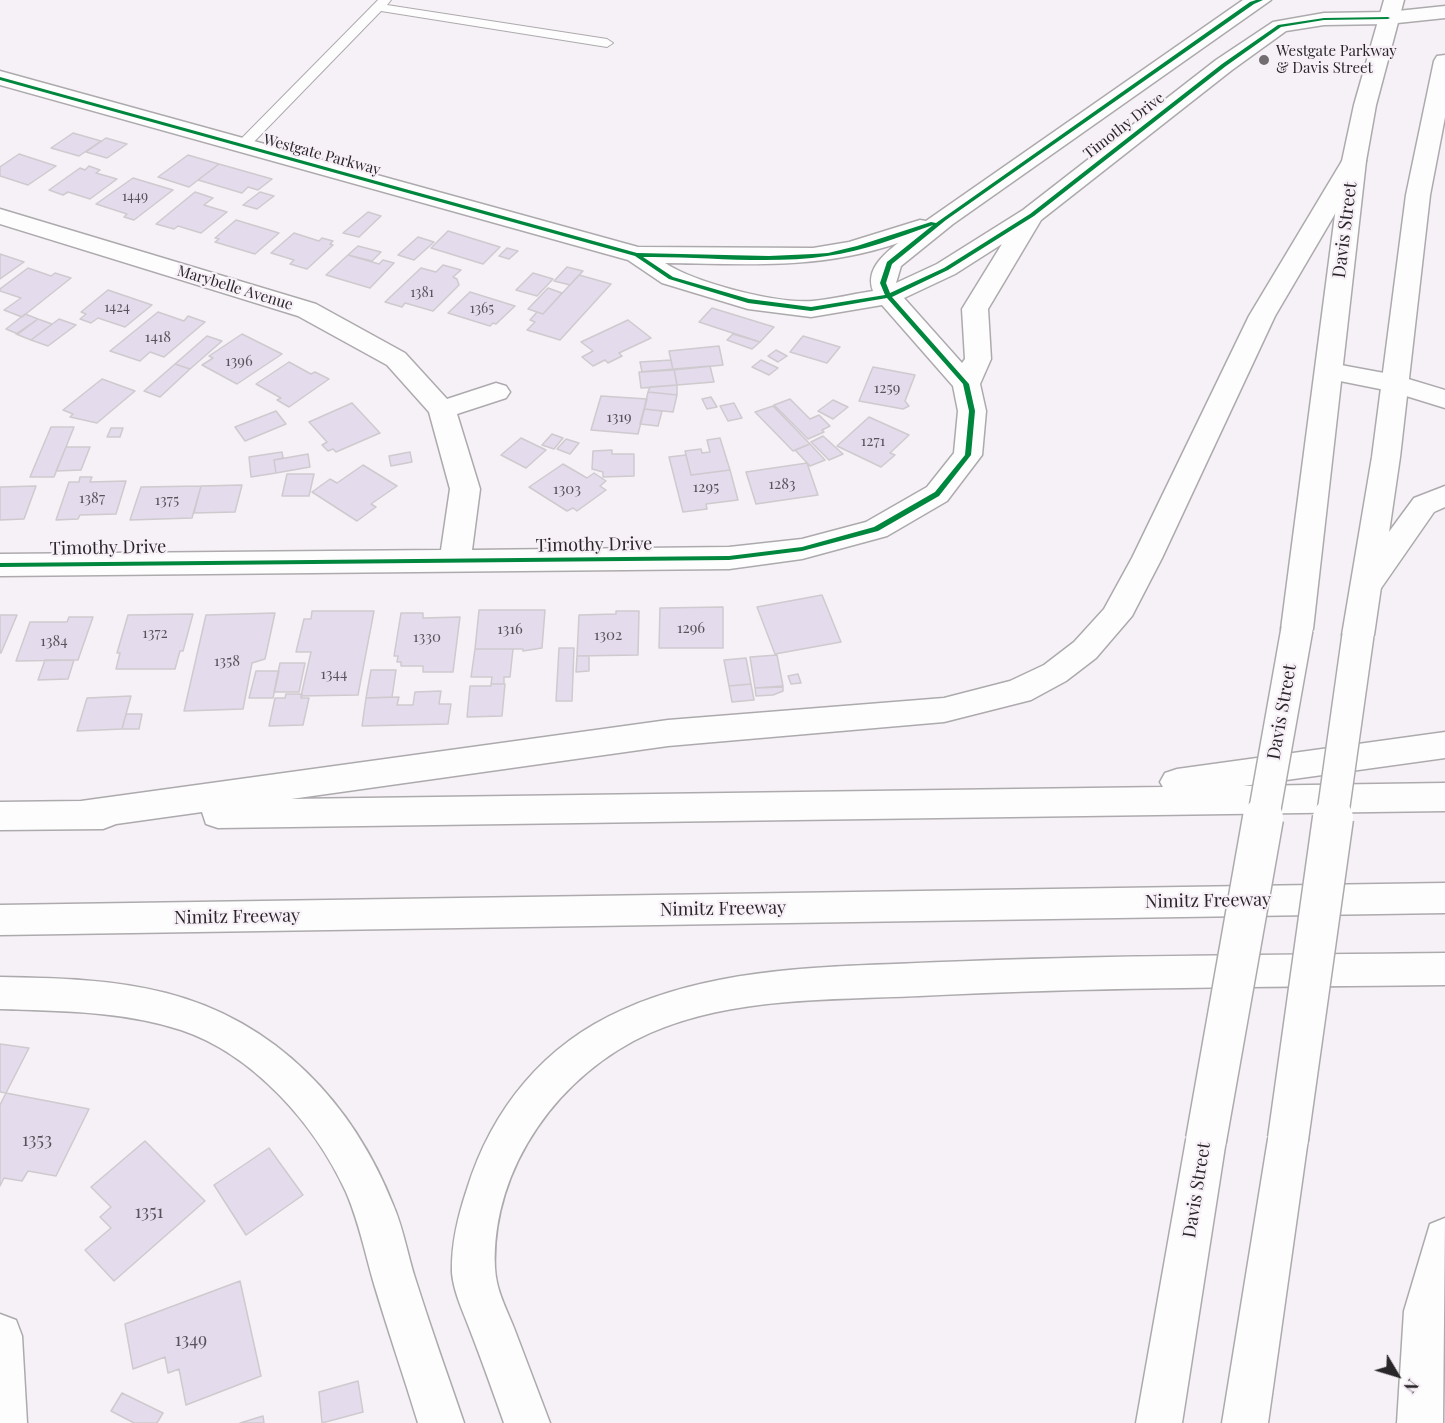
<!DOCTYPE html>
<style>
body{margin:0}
#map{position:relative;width:1445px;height:1423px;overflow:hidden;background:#f6f1f6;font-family:"Playfair Display",serif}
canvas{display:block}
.north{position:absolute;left:1367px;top:1345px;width:60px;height:60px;-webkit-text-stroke:4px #f7f0f7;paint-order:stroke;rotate:128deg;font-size:16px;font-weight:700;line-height:24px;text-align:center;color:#292629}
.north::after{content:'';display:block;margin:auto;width:21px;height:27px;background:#292629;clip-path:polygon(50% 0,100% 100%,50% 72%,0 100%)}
</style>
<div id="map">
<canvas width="1445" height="1423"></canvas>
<div class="north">N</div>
</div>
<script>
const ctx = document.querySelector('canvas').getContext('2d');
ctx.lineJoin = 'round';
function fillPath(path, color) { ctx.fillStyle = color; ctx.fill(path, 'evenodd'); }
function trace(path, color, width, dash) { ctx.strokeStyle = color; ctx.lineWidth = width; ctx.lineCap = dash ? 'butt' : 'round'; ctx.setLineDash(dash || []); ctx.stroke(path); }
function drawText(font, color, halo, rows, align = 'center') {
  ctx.font = font + ' "Playfair Display",serif'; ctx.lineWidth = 4.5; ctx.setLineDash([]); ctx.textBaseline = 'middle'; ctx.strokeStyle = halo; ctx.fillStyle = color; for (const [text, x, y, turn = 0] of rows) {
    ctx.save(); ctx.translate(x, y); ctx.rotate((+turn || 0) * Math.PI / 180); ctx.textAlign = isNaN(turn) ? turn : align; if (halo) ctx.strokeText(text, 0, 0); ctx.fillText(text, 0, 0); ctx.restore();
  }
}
const building = new Path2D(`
 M73,133L101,141L79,156L51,148Z
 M106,138L127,144L107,158L86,152Z
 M19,154L56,166L28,185L0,176V167Z
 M188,155L219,164L189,187L158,177Z
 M219,164L272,179L258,190L248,187L242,193L198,180Z
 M89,166L100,170L96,173L117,179L90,199L68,192L63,195L49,190L80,168L85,170Z
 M133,178L173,190L134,220L124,217L127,214L96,204Z
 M195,192L213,198L204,205L227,212L201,233L178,226L174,229L156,224Z
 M260,192L274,196L257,209L243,205Z
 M368,212L381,216L359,237L343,233Z
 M236,220L279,233L255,254L215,242L219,239L215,238Z
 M448,231L500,247L483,264L431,248Z
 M294,233L319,241L322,238L333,241L330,244L333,245L307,269L290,264L294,260L271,253Z
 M418,237L434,242L414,260L398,255Z
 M358,246L381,252L372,261L348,255Z
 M507,248L518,251L509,259L499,256Z
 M0,254L24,262L0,279Z
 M348,255L379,264L383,260L394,263L370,288L326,275Z
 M443,265L461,270L453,277L457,279L459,285L433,311L405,303L402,307L385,302L421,268L436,272Z
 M567,267L583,271L570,285L554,281Z
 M28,268L51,276L55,273L71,278L22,317L4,310L21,298L0,291V289Z
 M533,273L553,279L537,296L516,290Z
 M579,275L611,284L560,340L527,330L535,322L530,320L537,312L543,314Z
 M548,288L562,293L543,314L528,309Z
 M108,290L152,305L125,327L98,318L91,323L80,319L86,314L81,312Z
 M470,292L515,306L496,324L493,323L490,326L448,313Z
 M712,308L774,327L760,342L699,322Z
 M158,312L184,321L188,316L205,322L164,357L150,352L140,361L110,351Z
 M25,314L38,319L18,334L6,329Z
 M38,319L52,324L31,340L16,334Z
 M59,319L76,325L48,346L31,340Z
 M628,320L651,338L619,353L622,356L608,363L605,360L593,366L582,357L593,351L581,342Z
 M242,334L282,354L237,384L202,365L213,358L209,356Z
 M733,334L760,342L752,349L727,340Z
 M207,336L222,341L190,369L175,364Z
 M803,336L840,347L827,363L790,352Z
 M719,346L723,365L673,370L669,351Z
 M776,350L787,356L778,362L768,356Z
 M671,360L673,370L642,372L640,362Z
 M761,360L778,368L769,375L752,367Z
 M289,362L311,374L315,372L329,379L289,407L277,400L281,398L256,384Z
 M175,364L190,369L160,397L144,391Z
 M710,366L714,382L677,385L674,369Z
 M873,367L915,375L905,401L909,406L903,409L859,401Z
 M674,369L677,385L641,388L639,372Z
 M102,379L135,391L97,423L70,417L73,414L63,410Z
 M677,385V395L648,392L650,387Z
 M648,392L677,395L673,412L644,409Z
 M601,396L647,399L638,434L591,430Z
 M711,397L717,407L707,409L702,399Z
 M790,399L810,419L819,415L830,426L822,430L824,432L808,439L774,405Z
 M833,400L848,407L833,419L818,411Z
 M352,403L380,433L336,452L333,449L328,451L322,445L327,442L309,422Z
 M734,403L742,418L728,421L720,406Z
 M773,406L810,444L793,451L755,412Z
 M644,409L662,411L658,426L640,424Z
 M276,411L286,424L245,441L235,427Z
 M869,417L909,435L890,453L895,455L881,467L837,446Z
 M51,427H74L54,477H30Z
 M111,428H123L120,437H107Z
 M552,434L563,438L554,449L542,445Z
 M823,436L843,454L829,460L811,442Z
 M521,438L546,450L526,468L501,455Z
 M720,438L730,470L691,475L685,451L701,449L702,453L710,452L707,440Z
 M566,439L579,443L570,454L557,449Z
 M810,444L825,460L810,466L795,450Z
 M66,447H90L81,470L56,471Z
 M612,450V454H634V476L603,477V472L592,469L593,451Z
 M282,452L283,458L274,460L276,473L251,477L249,457Z
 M410,452L412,462L391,466L389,456Z
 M308,454L310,467L276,473L274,460Z
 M686,455L691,475L730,470L738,500L706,504L707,509L683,512L669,457Z
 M807,463L818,495L756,504L746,472Z
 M563,464L587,478L594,473L606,481L600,486L606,490L577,511L573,508L567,511L529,487Z
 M363,465L397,486L371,504L376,507L357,521L312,492L330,479L337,483Z
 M287,474H314L309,496H282Z
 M80,477H92L90,482L126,481L116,514L80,515L78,519L56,520L69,482H79Z
 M242,485L235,512L194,513L201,486Z
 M36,486L24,519L0,520V487Z
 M201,486L192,518L130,520L141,487Z
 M822,595L841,642L775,654L757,607Z
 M723,607V648H659L660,608Z
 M479,610H545L542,648L523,651V649H475Z
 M312,611H374L358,695L301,696L311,652H296L304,619H311Z
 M616,611H639L638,655L577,656L579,615L616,614Z
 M275,613L265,659L252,663L243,709L184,711L206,615Z
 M401,613H423V618L460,617L453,672H423V666H401V662H397L398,656H394Z
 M193,614L183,651H180L175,669H116L120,653H117L128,615Z
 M0,615H17L1,653H0Z
 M69,617H93L78,660L16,661L30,622H67Z
 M559,648H574L572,701H556Z
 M475,649H513L510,677H504V684H491L492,677H471Z
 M777,655L783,686L755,688L750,657Z
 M577,656H589V671L576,672Z
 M746,658L751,684L729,686L724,660Z
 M45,660H74L68,679L38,680Z
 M280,663H305L299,692H274Z
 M371,670H396L392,697L366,698Z
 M256,671H279L273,698H249Z
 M798,674L801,683L791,684L788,676Z
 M491,684H505L502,716L467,717L470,686H491Z
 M751,684L754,700L732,702L729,686Z
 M783,687V691L773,695L756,696L755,688Z
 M441,691L439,704H451L448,724L362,726L366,698L399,697L397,705H413L415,692Z
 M286,694H302L301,698H309L303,725L269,726L275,698H285Z
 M131,696L122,729L77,731L87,698Z
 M126,714H142L139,729H122Z
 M0,1044L29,1048L6,1093L0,1092Z
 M6,1093L89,1109L56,1176L28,1171L22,1181L4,1178L0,1186V1105Z
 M145,1141L205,1201L114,1281L85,1250L111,1228L100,1217L111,1207L91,1187Z
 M269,1148L303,1195L246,1235L214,1185Z
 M240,1281L261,1376L186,1405L179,1369L168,1373L165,1357L133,1369L125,1324Z
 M358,1381L363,1412L322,1423L319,1392Z
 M122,1393L163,1413L157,1423H134L111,1411Z
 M263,1416L264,1423H240Z`);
fillPath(building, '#e4dbec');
trace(building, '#cecace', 1.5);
const lane = new Path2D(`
 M378,0H391L387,5L607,39L613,43L607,47L381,11L246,150H236V144Z`);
const street = new Path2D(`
 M1243,0H1271L953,224L901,266L896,283L937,264L1023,210L1216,60L1273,22L1324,13L1388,12L1445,6V18L1388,24L1324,25L1286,31L1232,70L1041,220L988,309L991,359L980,384L986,411L982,455L947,501L887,536L802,559L729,569L0,576V554L441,550L450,489L429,412L387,365L298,316L0,224V209L316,304L405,353L447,399L496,383L506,386L510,392L506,398L457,414L480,489L472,550L729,547L802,539L866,522L927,487L954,453L958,411L953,386L882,305L811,317L748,309L662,283L628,260L0,85V71L638,247L813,248L849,242L920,220L926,221ZM898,243C883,255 865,270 873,291C853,294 833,299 813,301C777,304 695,283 665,263C747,264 819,270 898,243ZM1002,244L962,309L965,359L962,363L904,298L955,274Z
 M0,1314L16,1320L22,1336L27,1423H0Z`);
const primary = new Path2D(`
 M1384,0H1404L1376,105L1366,161L1313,629L1308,637L1297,640L1286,637L1281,629L1342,161L1354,105Z
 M1445,55V117L1430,195L1400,457L1374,635L1369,643L1358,646L1347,643L1342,635L1372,457L1406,195L1434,61L1437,56Z
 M1288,1120L1302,1126L1308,1139L1268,1423H1222L1268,1139L1274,1126Z
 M1206,1121L1220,1127L1226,1140L1182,1423H1136L1186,1140L1192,1127Z`);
const highway = new Path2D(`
 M1354,154L1362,156L1366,161L1275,316L1162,558L1132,616L1096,658L1066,681L1031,700L944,722L668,746L291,799L1163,787L1160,782L1165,773L1177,769L1445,732V758L1243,786L1445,783V811L218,828L206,824L202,812L116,824L103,829L0,830V802L81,801L668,720L944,698L1010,681L1044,665L1074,642L1104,609L1132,558L1249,316L1342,161L1346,156Z
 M1330,363L1395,375L1445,390V408L1390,391L1320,377L1316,371L1320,365Z
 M1445,486V507L1434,512L1377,594L1366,597L1355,594L1351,586L1355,578L1414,498Z
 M1445,883V913L0,935V905Z
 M1445,953V985C1270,987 1094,987 919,996C831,1000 732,997 650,1033C560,1073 491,1167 495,1268C496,1290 506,1308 514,1328C526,1360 538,1391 550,1423H504C493,1392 482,1361 470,1330C463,1311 454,1293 452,1273C451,1244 458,1216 467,1189C492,1108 545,1044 622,1010C722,965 835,967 942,962C1109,955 1277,955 1445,953Z
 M0,977C56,978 112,979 166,993C276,1021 354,1104 394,1207C404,1231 408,1257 416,1281C431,1329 448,1376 464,1423H418C404,1377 388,1331 374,1284C365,1253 359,1222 346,1192C315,1124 253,1054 181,1030C123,1011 60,1011 0,1009Z
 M1445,1218L1443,1423H1397L1404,1311L1430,1224Z`);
trace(lane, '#adaaad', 2);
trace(street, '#adaaad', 3);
trace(primary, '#adaaad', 3);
trace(highway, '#adaaad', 3);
fillPath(lane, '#fefdfe');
fillPath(street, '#fefdfe');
fillPath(primary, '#fefdfe');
fillPath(highway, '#fefdfe');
const primaryBridgeFar1 = new Path2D(`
 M1263,820L1297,629
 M1332,820L1358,635`);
const primaryBridge = new Path2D(`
 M1288,1139L1333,818
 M1206,1140L1263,818`);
trace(primaryBridgeFar1, '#adaaad', 34, []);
trace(primaryBridge, '#adaaad', 43, []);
trace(primaryBridgeFar1, '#fefdfe', 31);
trace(primaryBridge, '#fefdfe', 40);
fillPath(new Path2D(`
 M1256,0H1263L1254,4L946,220L892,264L886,283L890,293L944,268L1030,214L1222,64L1278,25L1324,18L1388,17L1390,18L1388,19L1324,20L1281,27L1226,66L1034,216L948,270L892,297L969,384L975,411L971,455L939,496L878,531L802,551L729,560L0,567V563L729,556L802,547L874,527L935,492L965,455L969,411L963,384L887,298L811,311L748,303L669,279L635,256L0,80V77L637,253L769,256L813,254L828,253L857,246L931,222L936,223L1250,2ZM933,225L887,262L880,283L885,295L811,307L749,299L673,277L643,257C703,256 768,265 827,256C864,251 899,237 933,225Z`), '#00873e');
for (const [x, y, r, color] of [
 [1264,60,6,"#716d71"]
]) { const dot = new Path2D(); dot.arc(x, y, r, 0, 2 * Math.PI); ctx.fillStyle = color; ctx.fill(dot); trace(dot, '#f7f0f7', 2); }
drawText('14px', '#58535a', null, [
 ["1449",135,197],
 ["1381",422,293],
 ["1424",117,308],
 ["1365",482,309]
]);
drawText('15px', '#292629', '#f7f0f7', [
 ["Westgate Parkway",1276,51],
 ["& Davis Street",1276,68]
], 'left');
drawText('15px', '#292629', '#f7f0f7', [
 ["Timothy Drive",1124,126,-38],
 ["Westgate Parkway",322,155,15],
 ["Marybelle Avenue",235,288,17]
]);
drawText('15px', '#58535a', null, [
 ["1418",158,337],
 ["1396",239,361],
 ["1259",887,388],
 ["1319",619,417],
 ["1271",873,441],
 ["1283",782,484],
 ["1295",706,487],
 ["1303",567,489],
 ["1387",92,498],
 ["1375",167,500],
 ["1296",691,628],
 ["1316",510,629],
 ["1372",155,633],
 ["1302",608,635],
 ["1330",427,637],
 ["1384",54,641],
 ["1358",227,661],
 ["1344",334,674]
]);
drawText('18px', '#292629', '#f7f0f7', [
 ["Davis Street",1345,230,-83],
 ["Timothy Drive",594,545,-1],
 ["Timothy Drive",108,548,-1],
 ["Davis Street",1282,712,-80],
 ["Nimitz Freeway",1208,901,-1],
 ["Nimitz Freeway",723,909,-1],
 ["Nimitz Freeway",237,917,-1],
 ["Davis Street",1197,1190,-81]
]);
drawText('18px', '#58535a', null, [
 ["1353",37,1140],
 ["1351",149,1212],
 ["1349",191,1340]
]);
</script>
